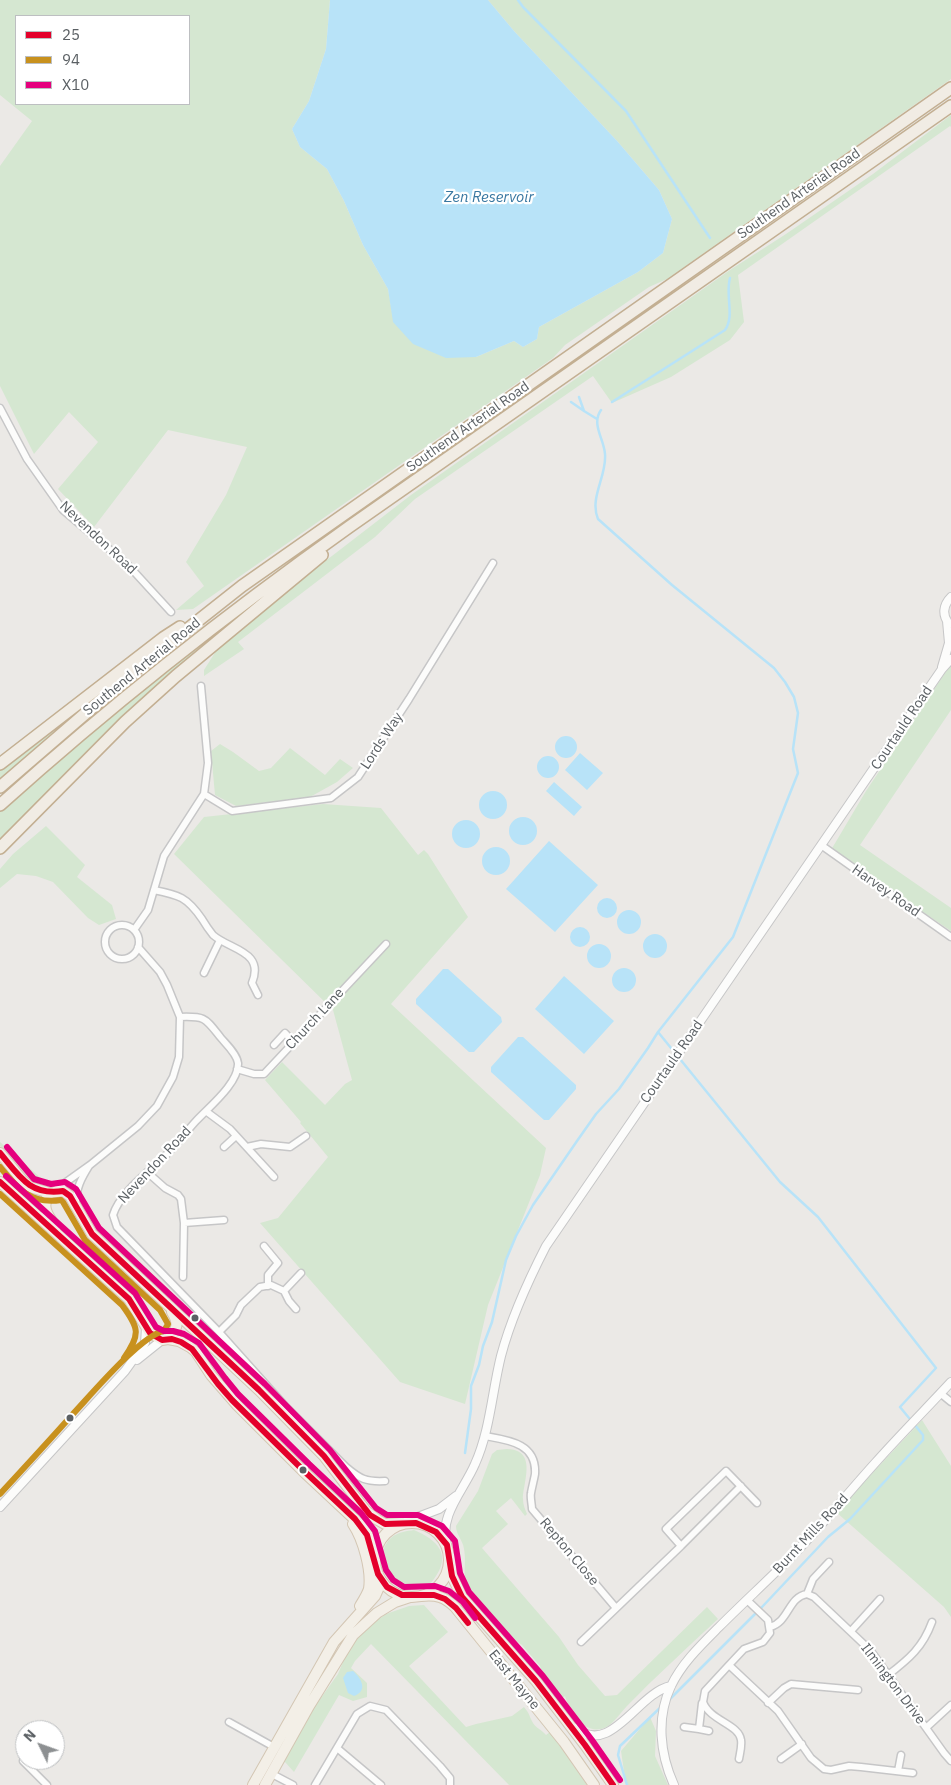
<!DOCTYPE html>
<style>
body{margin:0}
#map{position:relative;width:951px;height:1785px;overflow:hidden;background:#ebe9e6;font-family:"IBM Plex Sans",sans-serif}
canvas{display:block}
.legend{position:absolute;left:15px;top:15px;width:175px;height:90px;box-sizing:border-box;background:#fff;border:1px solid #bdbfc1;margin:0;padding:6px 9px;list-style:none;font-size:15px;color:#5b6064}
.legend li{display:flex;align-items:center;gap:10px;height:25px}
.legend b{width:25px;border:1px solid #bdbfc1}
.north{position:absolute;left:15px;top:1720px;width:50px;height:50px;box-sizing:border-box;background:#fff;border:1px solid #bdbfc1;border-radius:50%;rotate:312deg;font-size:14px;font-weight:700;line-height:20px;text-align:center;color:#5b6064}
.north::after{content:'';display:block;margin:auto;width:18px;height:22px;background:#8d9092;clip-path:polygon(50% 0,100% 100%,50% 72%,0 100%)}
</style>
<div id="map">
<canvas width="951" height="1785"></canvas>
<ul class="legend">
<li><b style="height:6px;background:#e4002b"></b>25</li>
<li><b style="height:6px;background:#c8911e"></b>94</li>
<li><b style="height:6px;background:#e5007d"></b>X10</li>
</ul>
<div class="north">N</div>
</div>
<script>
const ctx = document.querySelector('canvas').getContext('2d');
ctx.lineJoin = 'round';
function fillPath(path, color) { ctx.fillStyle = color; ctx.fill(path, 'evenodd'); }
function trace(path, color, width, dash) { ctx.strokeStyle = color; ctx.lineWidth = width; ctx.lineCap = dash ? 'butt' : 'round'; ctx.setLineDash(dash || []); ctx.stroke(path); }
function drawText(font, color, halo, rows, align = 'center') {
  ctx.font = font + ' "IBM Plex Sans",sans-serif'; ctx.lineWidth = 4.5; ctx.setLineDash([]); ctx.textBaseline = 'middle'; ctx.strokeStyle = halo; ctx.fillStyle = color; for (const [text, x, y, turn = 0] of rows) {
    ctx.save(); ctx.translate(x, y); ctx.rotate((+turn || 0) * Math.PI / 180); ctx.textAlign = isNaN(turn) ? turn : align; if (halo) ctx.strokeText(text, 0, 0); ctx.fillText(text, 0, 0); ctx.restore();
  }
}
fillPath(new Path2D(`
 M0,0H330L326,49L309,101L292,129L300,147L327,169L344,201L363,245L388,289L394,322L476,357L514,341L523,347L537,339L539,327L638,272L663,253L672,219L659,190L618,142L514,31L488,0H951V79L667,279L649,287L565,345L553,358L193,609L176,610L204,586L186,562L226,495L247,447L168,430L94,527L58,489L98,442L69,412L34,454L0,386V166L32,121L0,95ZM16,16H189V104H16Z
 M951,115V127L950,126L738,275L744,322L730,340L671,377L612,403L593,376L415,499L375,537L238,642L244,649L204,676V670L216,651L306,576L411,495L730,270L786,234L873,174Z
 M264,593L266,595L0,843V811L127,700Z
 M951,664V710L860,845L951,908V931L831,850L866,791Z
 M74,713V717L67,722H66L0,782V768Z
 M220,744L233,752L259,771L271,768L290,748L325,775L340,759L353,768L337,782L310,797L236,806L215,795L211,751Z
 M323,804L381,808L418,855L424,850L428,854L468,917L391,1004L546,1148L540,1175L488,1305L465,1404L400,1382L260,1223L278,1218L328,1157L300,1123L301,1122L265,1080L282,1062L325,1105L345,1084L352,1080L333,1010L174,854L204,817Z
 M46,826L85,865L77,877L112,905L116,919L99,925L88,918L53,882L36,876L17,874L0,888V869L13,854Z
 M0,1142L50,1186C26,1189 13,1161 0,1146Z
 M0,1160C12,1175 19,1193 39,1197L37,1206L0,1173Z
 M922,1420L951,1466V1617L944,1607L836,1512Z
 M507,1449C538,1450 523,1482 523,1499C523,1505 525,1509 527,1514L525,1516L511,1498L496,1511L508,1524L482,1548L559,1637L578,1665L605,1696L617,1695L707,1607L718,1619C687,1648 656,1676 627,1706C619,1714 612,1727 601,1729C583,1733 570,1711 565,1696L561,1699L543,1675L540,1666L522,1645L512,1638L470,1592C461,1576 467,1566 464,1549C463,1540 456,1535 456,1526L478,1491L492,1454L497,1450Z
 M414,1530C438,1540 452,1555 434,1579C421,1597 393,1591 384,1572C379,1561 383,1544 392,1537C399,1532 407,1531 414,1530Z
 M424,1605L448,1632L409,1666L466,1727L476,1724L512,1716L524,1707C530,1714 529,1716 533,1723C536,1728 542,1730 546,1735L550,1732L587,1785H509L371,1644L355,1661L351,1668L367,1683V1697L353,1701L339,1695L294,1772L285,1762L282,1764L313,1709L338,1674L348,1650L366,1628L386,1614L409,1606Z
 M650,1717L656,1731L655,1756L668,1785H626L621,1751Z`), '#d5e7d1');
fillPath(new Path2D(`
 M330,0H488L514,31L618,142L659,190L672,219L663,253L638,272L539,327L537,339L523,347L514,341L476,357L446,358L413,344L393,322L388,289L363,245L344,201L327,169L300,147L292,129L309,101L326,49Z
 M555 747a11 11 0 1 1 22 0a11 11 0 1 1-22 0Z
 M580,753L603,773L587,790L565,770Z
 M537 767a11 11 0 1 1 22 0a11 11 0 1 1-22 0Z
 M554,782L582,807L574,816L546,791Z
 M479 805a14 14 0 1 1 28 0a14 14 0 1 1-28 0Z
 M509 831a14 14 0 1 1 28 0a14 14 0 1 1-28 0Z
 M452 834a14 14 0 1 1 28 0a14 14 0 1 1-28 0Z
 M549,841L598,885L555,932L506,889Z
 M482 861a14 14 0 1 1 28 0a14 14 0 1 1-28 0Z
 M597 908a10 10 0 1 1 20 0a10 10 0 1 1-20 0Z
 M617 922a12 12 0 1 1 24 0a12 12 0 1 1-24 0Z
 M570 937a10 10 0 1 1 20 0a10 10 0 1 1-20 0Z
 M643 946a12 12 0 1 1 24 0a12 12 0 1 1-24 0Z
 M587 956a12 12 0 1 1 24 0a12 12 0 1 1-24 0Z
 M612 980a12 12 0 1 1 24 0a12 12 0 1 1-24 0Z
 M443,969H448L501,1017L502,1022L474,1052H469L416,1004V999Z
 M564,976L614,1021L584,1054L535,1009Z
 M518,1037H523L576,1085V1089L549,1120H544L491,1072V1067Z
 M353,1671C362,1679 368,1691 354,1696L348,1693L343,1678L347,1672Z`), '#b8e3f8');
trace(new Path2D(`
 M518,0L523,7L626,111L710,238
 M579,397L584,411L597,419
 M571,402L584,411
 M612,402L725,330C735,316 725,295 730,278
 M601,410C591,424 604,439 605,454C607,476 589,498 598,519L672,585L774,668L785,682L794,697L798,713L793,749L798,773L733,937L658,1032
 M465,1453L471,1409V1386L479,1365L483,1346L492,1322L506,1260L516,1236L533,1205L577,1141L596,1114L619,1089L648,1048L658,1032L780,1182L818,1217L936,1368L900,1407L923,1435V1440L850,1519L828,1537L762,1607L668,1701
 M627,1785L618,1755L620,1746L662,1706`), '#b8e3f8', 2.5);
const minor = new Path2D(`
 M0,408L27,459L63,510L128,565L171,612
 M204,794L232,811L331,798L358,777L409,699L493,563
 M821,845L951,937
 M154,890C179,895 187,897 202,919C205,924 209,930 213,935C230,950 265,951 252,983L258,995
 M105 942a17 17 0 1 1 34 0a17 17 0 1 1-34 0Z
 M134,930L148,910L164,856L204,794L208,763L201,686
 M204,973L220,940
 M180,1017C206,1016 205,1018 221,1038C226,1044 237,1054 238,1063C239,1083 209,1107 196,1121C185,1133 175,1147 163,1158C147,1173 119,1194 113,1215L117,1227L219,1332L286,1407L346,1467C360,1479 366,1482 385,1481
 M274,1045L285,1033L294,1043
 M237,1069L254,1074H264L386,944
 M207,1112L230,1129L274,1177
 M224,1147L236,1136
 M247,1147L261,1144L290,1147L306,1136
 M147,1172L165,1188L178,1195L181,1199L184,1223L224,1220
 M55,1190L90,1165L138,1126L157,1106L173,1077L179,1057L180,1017L167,985L160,972L138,947
 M76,1204C76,1188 81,1179 89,1166
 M264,1246L278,1263L268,1275V1286
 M183,1277L184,1223
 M284,1291L301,1273
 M219,1332L236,1315L241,1305L260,1287L271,1285L284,1291L289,1301L296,1309
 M940,1393L951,1402
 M485,1436C508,1440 537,1443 535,1474C534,1480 532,1487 531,1493C530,1498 532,1504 532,1509L616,1608
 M681,1546L741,1486
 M807,1594L813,1579L829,1562
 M747,1600L768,1620L770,1633L763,1642L744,1649L729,1665L778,1711L811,1758L824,1769L831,1770L849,1766L861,1767L913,1773
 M770,1627C789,1622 788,1597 807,1594L814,1597L871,1651L944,1753L951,1761
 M851,1631L880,1599
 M581,1642L681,1546L666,1529L726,1471L757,1503
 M729,1665L705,1691L703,1702C710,1721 739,1724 741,1740C742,1746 740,1753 739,1759
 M888,1675C909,1659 923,1647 932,1622
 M768,1703L784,1688L791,1684L858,1690
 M229,1722L274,1747
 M684,1727L699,1729L702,1703
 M927,1727L951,1705
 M699,1729L709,1731
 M337,1748L381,1785
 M781,1759L802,1744
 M23,1761L47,1785
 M898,1771L901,1755
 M272,1774L293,1785
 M315,1785L357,1714L370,1706L386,1710L440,1766L450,1778V1785`);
const tertiary = new Path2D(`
 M949,624C942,615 943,605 951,597
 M942,667L949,643L947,621
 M137,1360L162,1340
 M0,1507L125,1371L145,1343L146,1328
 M402,1523L439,1509L456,1496
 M447,1545C438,1516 464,1490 475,1464C490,1431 492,1392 501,1356C511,1318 528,1281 546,1246L942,669L951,659
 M575,1728C612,1757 637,1693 671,1686
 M674,1785C660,1754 656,1718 671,1686C682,1663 701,1645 719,1627C742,1604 766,1582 790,1558C820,1528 847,1494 876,1462C900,1435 926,1409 951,1382`);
const primary = new Path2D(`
 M0,1153L22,1180L30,1187L50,1193L63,1191L70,1196L92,1234L259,1390L324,1456L366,1511L376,1519L385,1524L402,1523
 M0,1182L129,1299L150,1333L162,1340L168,1339L179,1341L190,1347L196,1352L211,1375L237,1405L304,1472L363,1527L370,1539L375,1561
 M50,1193C40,1206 48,1216 56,1227
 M168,1339C178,1329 179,1323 172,1312
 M375 1560a37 37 0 1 1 74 0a37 37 0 1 1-74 0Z
 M353,1524C363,1539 372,1570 369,1589C367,1595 363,1601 360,1606
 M450,1557L452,1576L462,1597L536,1681L585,1745L613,1785
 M421,1596C436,1594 445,1597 455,1607L564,1742L594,1785
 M253,1785L334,1642L375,1596L379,1587L378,1574
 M265,1785L309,1706L353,1635L377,1613L395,1602L410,1597`);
const trunk = new Path2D(`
 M0,764L163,638L180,627
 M0,787L137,669L242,586L951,88
 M0,805C111,705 228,613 349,527L951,106
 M0,848L125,722L176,676L322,555`);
trace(minor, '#c6c6c7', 9);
trace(tertiary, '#c6c6c7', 10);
trace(primary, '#d3c6b3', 12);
trace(trunk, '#c3af92', 14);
trace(minor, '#fcfcfb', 6);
trace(tertiary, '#fcfcfb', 8);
trace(primary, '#f3efe7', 10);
trace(trunk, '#f1ece4', 11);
trace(new Path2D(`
 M0,1153C19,1176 30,1196 63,1191L70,1196L92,1234L259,1390L324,1456L370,1515L385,1524L416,1523L436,1532L447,1545L452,1576L462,1597L536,1681L585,1745L613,1785
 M0,1182L129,1299L150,1333L162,1340L172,1339L181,1342L192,1349L218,1384L232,1400L303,1470L355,1519L367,1535L378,1574L387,1587L402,1595H434L445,1599L456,1608L468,1623`), '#e4002b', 6);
trace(new Path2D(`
 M0,1167C17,1188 31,1205 61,1200L63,1202L85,1240L160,1310L168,1324L164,1331C141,1335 90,1396 72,1415C48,1442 24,1468 0,1494
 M0,1194L122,1305C139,1328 141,1334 124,1358`), '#c8911e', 6);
trace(new Path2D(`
 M7,1147L34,1179L51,1184L65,1182L76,1189L99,1228L265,1384L330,1450L376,1508L387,1515H418L442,1526L455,1541L460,1573L469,1592L543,1676L592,1740L620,1780
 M6,1176L135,1293L156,1327L164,1331H173L184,1334L199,1343L225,1378L238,1394L309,1464L361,1513L375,1531L386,1570L393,1580L404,1587L435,1586L449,1591L463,1602L475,1618`), '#e5007d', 6);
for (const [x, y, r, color] of [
 [195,1318,4.5,"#5b6064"],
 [70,1418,4.5,"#5b6064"],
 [303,1470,4.5,"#5b6064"]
]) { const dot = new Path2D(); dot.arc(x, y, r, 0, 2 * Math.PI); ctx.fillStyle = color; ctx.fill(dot); trace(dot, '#fff', 2); }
drawText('14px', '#5b6064', '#fff', [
 ["Southend Arterial Road",799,194,-35],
 ["Southend Arterial Road",468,427,-35],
 ["Nevendon Road",98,538,43],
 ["Southend Arterial Road",142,667,-39],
 ["Courtauld Road",902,728,-56],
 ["Lords Way",382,741,-57],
 ["Harvey Road",886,891,35],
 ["Church Lane",315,1019,-47],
 ["Courtauld Road",672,1062,-55],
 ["Nevendon Road",155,1165,-47],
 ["Burnt Mills Road",811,1534,-47],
 ["Repton Close",569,1552,50],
 ["East Mayne",514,1680,51],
 ["Ilmington Drive",893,1684,53]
]);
drawText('italic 15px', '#3877a1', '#fff', [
 ["Zen Reservoir",489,198]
]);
</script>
